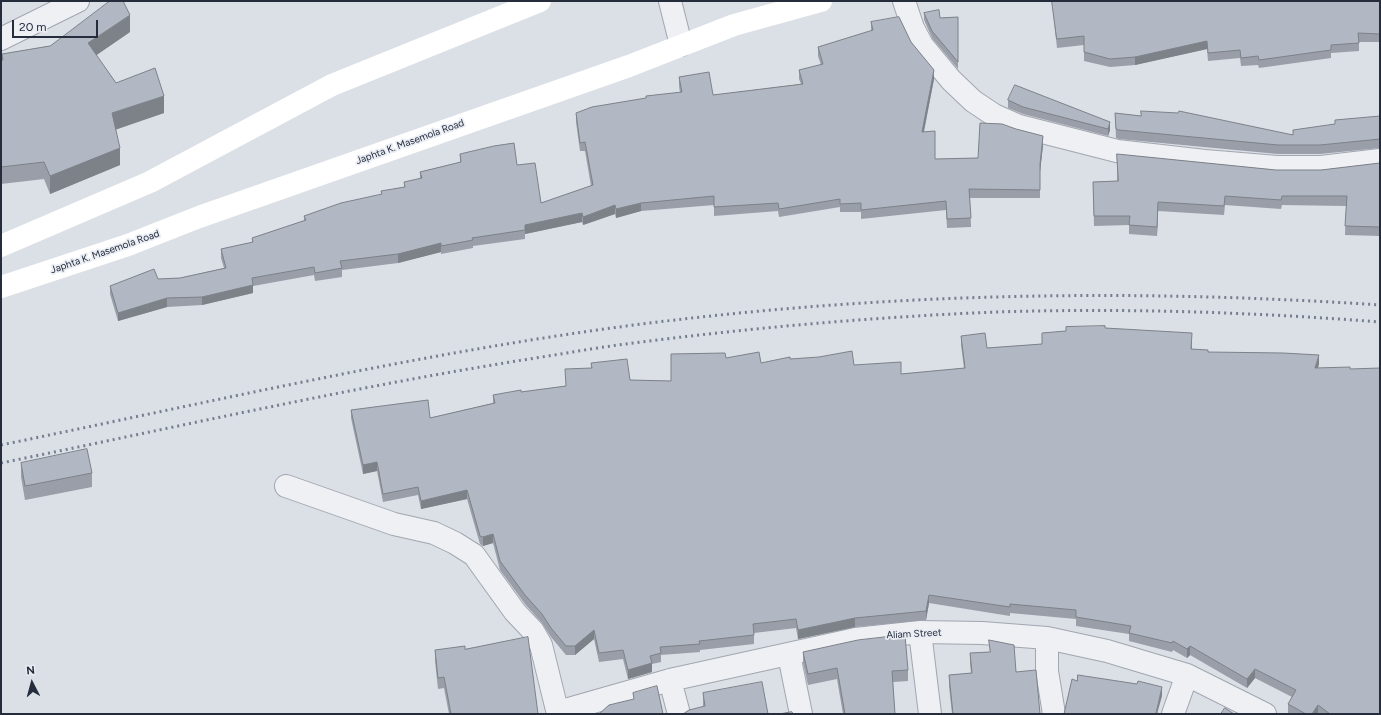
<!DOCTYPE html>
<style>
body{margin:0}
#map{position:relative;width:1381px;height:715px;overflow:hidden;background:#dbdfe6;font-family:Figtree,sans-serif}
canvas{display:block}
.frame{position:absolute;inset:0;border:2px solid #252c3c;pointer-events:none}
.north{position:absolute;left:12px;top:663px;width:40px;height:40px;-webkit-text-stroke:3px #eaeef4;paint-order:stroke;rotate:354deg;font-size:11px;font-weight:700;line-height:16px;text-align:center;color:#252c3c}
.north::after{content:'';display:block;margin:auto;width:14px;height:18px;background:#252c3c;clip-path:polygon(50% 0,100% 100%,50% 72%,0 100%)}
.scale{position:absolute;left:12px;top:20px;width:86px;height:18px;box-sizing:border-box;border:2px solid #252c3c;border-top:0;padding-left:5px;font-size:12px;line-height:14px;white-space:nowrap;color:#252c3c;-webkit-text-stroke:3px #eaeef4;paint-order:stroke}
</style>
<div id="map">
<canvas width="1381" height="715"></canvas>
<div class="frame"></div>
<div class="north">N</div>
<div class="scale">20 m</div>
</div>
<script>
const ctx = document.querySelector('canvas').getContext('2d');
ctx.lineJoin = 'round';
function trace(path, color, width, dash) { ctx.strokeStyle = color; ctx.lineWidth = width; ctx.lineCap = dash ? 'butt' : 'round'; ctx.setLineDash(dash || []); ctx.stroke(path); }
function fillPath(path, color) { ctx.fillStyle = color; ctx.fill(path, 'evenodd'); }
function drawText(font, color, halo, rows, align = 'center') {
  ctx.font = font + ' Figtree,sans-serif'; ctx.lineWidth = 3.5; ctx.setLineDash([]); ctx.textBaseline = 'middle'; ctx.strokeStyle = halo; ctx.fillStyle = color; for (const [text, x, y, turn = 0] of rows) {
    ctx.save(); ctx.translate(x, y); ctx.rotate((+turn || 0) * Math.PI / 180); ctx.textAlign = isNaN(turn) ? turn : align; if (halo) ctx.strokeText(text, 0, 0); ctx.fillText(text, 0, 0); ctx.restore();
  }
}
const minor = new Path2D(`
 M904,1L913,28L922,45L951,80L973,101L994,115L1019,126L1117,151L1205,161L1277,167H1321L1380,160
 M286,486L394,524L434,533L455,543L474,555L515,612L533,631L541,645L558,714
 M920,632L930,714
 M1047,638V671L1054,714
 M789,655L801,714
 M670,680L679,714
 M558,712L670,680L856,639L920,632L982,633L1047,638L1107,651L1187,675L1265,714
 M1173,714L1187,675`);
const tertiary = new Path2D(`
 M670,1L681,45
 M1,39L78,1`);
trace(minor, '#a1a6b0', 24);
trace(tertiary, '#a1a6b0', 24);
trace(minor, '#eef0f4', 22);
trace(tertiary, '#eef0f4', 22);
trace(new Path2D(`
 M1,246L150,182L332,85L540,1
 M1,287L128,245L199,217L629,66L734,25L821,1`), '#fff', 22);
trace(new Path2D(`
 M1,445C206,403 411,355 619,327C873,293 1125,288 1380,305
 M1,463C177,427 352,387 529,359C562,354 594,348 626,344C748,328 872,317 996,312C1124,308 1252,312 1380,322`), '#757e8f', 3, [2, 4]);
fillPath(new Path2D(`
 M1052,1H1380V42H1359V51L1331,53V58L1259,68L1258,65L1241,66L1240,58L1208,61L1207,49L1135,65L1110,67L1084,61V45L1057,48Z
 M924,13L940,18L958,17V69L932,38L924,20Z
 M871,22L911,42L934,79L924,132L935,159L978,158L1043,145L1040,172V198H970L971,227L947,228L946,210L861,219V212H840V207L779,217L778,211L714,216V205L641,211L616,218L615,214L583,225L582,222L525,234V239L473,246V248L441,254V252L398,263L342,270V277L315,281L314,275L253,286V293L202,305L167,307L118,321L110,294V286L158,279L180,278L224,268L221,258V249L252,243V238L304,221V216L381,195V191L404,187V182L420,179V172L460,162V154L517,165L541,203L591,186L585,151H580L576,122V113L680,93L679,86V77L713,95L801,84L799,79V70L821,65L818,56V47L871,31Z
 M130,32L96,55L116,83L164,113L115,129L120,165L50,194L44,179L1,184V60H2V54Z
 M1008,100L1110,122V130L1108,136L1023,114L1008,108Z
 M1115,113L1293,135L1335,124L1380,116V148L1320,154H1278L1119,139L1116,138Z
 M1117,154L1276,170H1321L1380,163V236L1345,235L1346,206L1282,205L1281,209L1225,205L1224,215L1158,211L1157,236L1129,234V225L1094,226L1093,182L1117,181Z
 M1105,328L1192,342V349L1208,352L1319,364L1318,368L1380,714H1291L1288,713V704L1292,697L1255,678L1247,688L1190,655L1187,658L1173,650L1172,652L1129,641V634L1076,626V619L1010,613V616L929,603L926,620L855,627L798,639L796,628L754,633V644L700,650V652L661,655V662L652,664V672L628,679L623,659L599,662L594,639L575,655H566L551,637L542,623L525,604L500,570L493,543L483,546L480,544L467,499L421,509L418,495L383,502L377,471L363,474L351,418V410L430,418L493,403V395L521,392L566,386L591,368V363L630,380L671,381L726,358L761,363L790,359L854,365L901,374L964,368L961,345V336L987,348L1042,344V333L1066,331Z
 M21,463L92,473V487L25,500L21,477Z
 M989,640L1016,672L1040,714H952L949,686V675L971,673L970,664V653L990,652Z
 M465,649L538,714H449L444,688L438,689L435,661V650Z
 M803,652L908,670V681L893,682L895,714H843L837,679L808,685L803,663Z
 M703,693L768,714L703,706Z`), '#999ea8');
fillPath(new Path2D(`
 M130,15V32L88,61V43Z
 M1207,41V49L1135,65V57Z
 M934,70V79L922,140V132Z
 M164,96V113L112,131V113Z
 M1110,122V130L1108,136V129Z
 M1043,136V145L1040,172V164Z
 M120,148V165L50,194V176Z
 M1158,202V211L1157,236V227Z
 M641,203V211L616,218V209Z
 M615,205V214L583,225V217Z
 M582,213V222L525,234V225Z
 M441,243V252L398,263V254Z
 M253,285V293L202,305V297Z
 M167,298V307L118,321V313Z
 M1319,355V364L1315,376V368Z
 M377,462V471L363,474V465Z
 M467,490V499L421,509V501Z
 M493,534V543L483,546V537Z
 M929,595V603L926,620V611Z
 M855,618V627L798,639V630Z
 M594,630V639L575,655V646Z
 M1190,646V655L1187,658V649Z
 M652,663V672L628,679V670Z
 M1255,669V678L1247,688V679Z
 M1162,687V696L1157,714H1156Z
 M1318,705V714H1312Z`), '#7d8188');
const building = new Path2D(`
 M110,1H123L130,15L88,43L116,83L155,68L164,96L112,113L120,148L50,176L44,162L1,167V60H3L2,54L50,46Z
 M1052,1H1380V34L1358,33L1359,43L1331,45V50L1259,60L1258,56L1241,58L1240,50L1208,53L1207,41L1135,57L1110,59L1084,52V36L1057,39Z
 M939,10L940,18L958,17V62L932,31L924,13Z
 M899,17L911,42L934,70L922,132L935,131V159L978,158L980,123L1002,124L1016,129L1043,136L1040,164V190L969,189L971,218L947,219L946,201L861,210V203L840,204V199L779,209L778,203L714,207V196L641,203L616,209L615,205L583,217L582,213L525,225V230L472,238L473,240L441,246V243L398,254L340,261L342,268L315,273L314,267L252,278L253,285L202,297L167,298L118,313L110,286L154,269L158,279L180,278L226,268L221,249L253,242L252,238L306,220L304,216L341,203L382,194L381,191L405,187L404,182L422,178L420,172L461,162L460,154L494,146L514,143L517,165L535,163L541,203L593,185L585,142L580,143L576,113L592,107L646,98V96L682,92L679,77L709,72L713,95L803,84L799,70L823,64L818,47L873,30L871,22Z
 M1015,85L1110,122L1108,129L1023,107L1008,100Z
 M1141,111L1178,113L1179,111L1293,135V130L1335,124V120L1380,116V139L1320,145H1278L1119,130L1116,129L1115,113L1141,116Z
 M1117,154L1276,170H1321L1380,163V227L1345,226L1347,196H1282L1281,200L1225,196L1224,206L1158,202L1157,227L1129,225L1130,216H1094L1093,182L1118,181Z
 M1105,326V328L1192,333L1191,349L1208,350V352L1283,353L1319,355L1315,368L1350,367V369L1380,368V714H1330L1318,705L1312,714H1306L1288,704L1296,690L1255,669L1247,679L1190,646L1187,649L1173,641L1172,643L1129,633L1131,626L1076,617V610L1010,604V607L929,595L926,611L855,618L798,630L796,619L753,624L754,635L699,641L700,644L660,647L661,653L650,656L652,663L628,670L623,650L599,653L594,630L575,646H566L551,628L542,614L525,595L500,561L493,534L483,537L480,536L467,490L421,501L418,487L383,494L377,462L363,465L351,410L428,400L430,418L495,403L493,395L521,390V392L566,386L565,369L592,368L591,363L627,359L630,380L671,381V354L725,353L726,358L759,352L761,363L790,357V359L819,357L852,351L854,365L901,362V374L965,368L961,336L985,333L987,348L1042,344V333L1066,331V327Z
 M87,449L92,473L25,486L21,463Z
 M905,635L908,670L892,671L895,714H845L837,668L808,674L803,652L858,640Z
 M528,637L538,714H451L444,677L438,678L435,650L465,646V649Z
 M989,640L1014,645L1016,672L1036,670L1040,714H953L949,675L972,673L970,653L990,652Z
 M1078,675L1137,684L1138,681L1162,687L1156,713L1163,714H1064L1072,679L1077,681Z
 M762,682L768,714H683L689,710L705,706L703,693Z
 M657,686L663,714H599L609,705L634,699L633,693Z
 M1225,708L1234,714H1221Z
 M792,712L793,714H780Z`);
fillPath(building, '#b2b8c3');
trace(building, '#7d8188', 1);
drawText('10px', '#252c3c', '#eaeef4', [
 ["Japhta K. Masemola Road",410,142,-20],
 ["Japhta K. Masemola Road",105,252,-19],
 ["Aliam Street",914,634,-3]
]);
</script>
